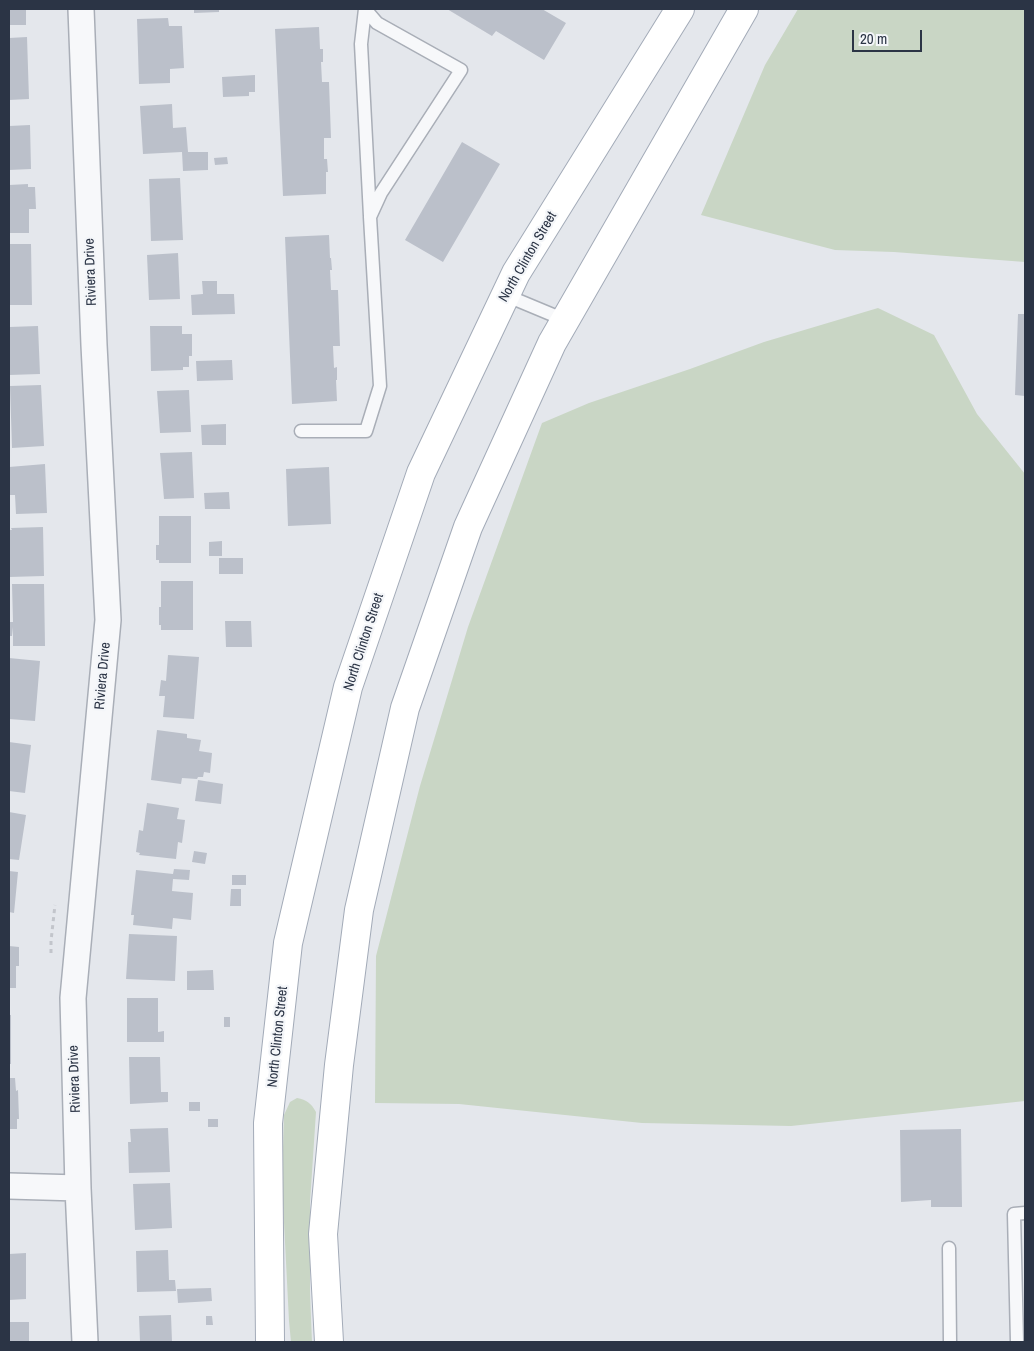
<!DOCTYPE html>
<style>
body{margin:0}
#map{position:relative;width:1034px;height:1351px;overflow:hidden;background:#e4e7ec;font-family:"Archivo Narrow",sans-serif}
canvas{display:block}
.frame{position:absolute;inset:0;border:10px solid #2b3445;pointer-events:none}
.scale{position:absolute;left:852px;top:30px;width:70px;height:22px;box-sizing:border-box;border:2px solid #2b3445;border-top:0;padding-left:6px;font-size:15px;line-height:18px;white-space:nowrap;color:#2b3445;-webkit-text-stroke:4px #f4f6f9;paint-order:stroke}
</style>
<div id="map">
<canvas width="1034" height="1351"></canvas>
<div class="frame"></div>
<div class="scale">20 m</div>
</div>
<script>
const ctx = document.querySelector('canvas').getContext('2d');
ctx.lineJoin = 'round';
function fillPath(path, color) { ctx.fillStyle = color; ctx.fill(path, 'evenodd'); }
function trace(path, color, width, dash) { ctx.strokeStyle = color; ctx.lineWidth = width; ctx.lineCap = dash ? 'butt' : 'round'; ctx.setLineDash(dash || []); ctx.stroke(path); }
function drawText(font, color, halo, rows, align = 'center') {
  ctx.font = font + ' "Archivo Narrow",sans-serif'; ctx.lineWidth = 4.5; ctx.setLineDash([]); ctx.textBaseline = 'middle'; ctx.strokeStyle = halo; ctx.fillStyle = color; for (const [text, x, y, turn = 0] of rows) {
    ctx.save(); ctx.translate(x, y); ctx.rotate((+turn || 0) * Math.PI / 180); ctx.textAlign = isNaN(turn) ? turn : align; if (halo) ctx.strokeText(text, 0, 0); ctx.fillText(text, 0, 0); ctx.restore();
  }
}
fillPath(new Path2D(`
 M798,9H1025V262L894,252L835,250L701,215L765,65Z
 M878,308L934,335L977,414L1025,474V1101L791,1126L642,1123L459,1104L375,1103L376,956L420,786L468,627L542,423L589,403L690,369L764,342Z
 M297,1098C307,1100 311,1103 316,1112L310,1202V1293L312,1342H291L289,1321L282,1183L284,1115L290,1102Z`), '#c9d6c5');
fillPath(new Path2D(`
 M9,9H26V25H9Z
 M194,9H219V12L194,13Z
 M447,9H542L566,23L544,60L496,31L492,36Z
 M168,18L169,26H182L184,68L170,69V83L139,84L137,19Z
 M319,27L320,49H323V62H321L322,82H329L331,138H324V159H327L328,172H326V194L283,196L275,29Z
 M27,37L29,99L9,100V38Z
 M255,75V92H249V96L223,97L222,77Z
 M172,104L173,128L186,127L188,152H208V170L183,171L182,152L143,154L140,106Z
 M30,125L31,169L9,170V126Z
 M462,142L500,164L443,262L405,240Z
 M227,157L228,164L215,165L214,158Z
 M180,178L183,240L151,241L149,179Z
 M28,184V187H35L36,209H29V233H9V185Z
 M329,235L330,258H331L332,270H330L331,290H338L340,346H333L334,368L337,367V380H336L337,401L292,404L285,237Z
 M9,244H31L32,305H9Z
 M178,253L180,299L149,300L147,255Z
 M202,281H217V294H234L235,314L192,315L191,295L203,294Z
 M1018,314H1025V396L1015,395Z
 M38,326L40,374L9,375V327Z
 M150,326H182V334H192V356H189V367H183V370L151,371Z
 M232,360L233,380L197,381L196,361Z
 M41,385L44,446L12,448L10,386Z
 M189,390L191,432L160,433L157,391Z
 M226,424V445H202L201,425Z
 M192,452L194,498L164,499L160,453Z
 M45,464L47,513L16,514L15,495H9V467Z
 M329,467L331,524L288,526L286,469Z
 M229,492L230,509H205L204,493Z
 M159,516H191V563H159V560H156V545H159Z
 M43,527L44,576L9,577V530H12L11,528Z
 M222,541V556H209V542Z
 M219,558H243V574H219Z
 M161,581H193V630H161V625H159V607H161Z
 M12,584H44L45,646H13V627L12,636H9V622H13Z
 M225,621H251L252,647H226Z
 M168,655L199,657L194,719L163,717L165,696H159L161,680L166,681Z
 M9,658L40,661L35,721L9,719Z
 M157,730L187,734V738L201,740L199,751L212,753L210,773L204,772L203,777H198L197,779L182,778L181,784L151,780Z
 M9,742L31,745L25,793L9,791Z
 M198,780L223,784L221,804L195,801Z
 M147,803L179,808L177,819L185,820L182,843L178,842L176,859L139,855L140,853L136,852L139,830L143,831Z
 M9,812L26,815L19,860L9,859Z
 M194,851L207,853L205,864L192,862Z
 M174,869L190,870L189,880L173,879L172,891L193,893L191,920L173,918L172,929L133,925L134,915H131L136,870L173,874Z
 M9,871L18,872L14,913L9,912Z
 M232,875H246V885H232Z
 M231,889H241V906H230Z
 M129,934L177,936L175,981L126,979Z
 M9,946L19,947V966H16V988H9Z
 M213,970L214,990H187V971Z
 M127,998H158V1032L164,1031V1042H127Z
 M9,1015H11V1064H9Z
 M224,1017H230V1027H224Z
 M129,1057H160L161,1092H168V1102L130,1104Z
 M9,1078H15L16,1091L18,1090L19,1119H17V1129H9Z
 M189,1102H200V1111H189Z
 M208,1119H218V1127H208Z
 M168,1128L170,1172L129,1173L128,1142H131L130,1129Z
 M961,1129L962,1207H931V1200L901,1202L900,1130Z
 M170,1183L172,1228L135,1230L133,1184Z
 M168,1250L169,1280H175L176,1291L137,1292L136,1251Z
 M26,1253V1299L9,1300V1254Z
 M211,1288L212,1301L178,1303L177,1289Z
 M171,1315L172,1342H140L139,1316Z
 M206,1316H212L213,1325H206Z
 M9,1322H29V1342H9Z`), '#bbc0ca');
const lane = new Path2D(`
 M365,9L361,44L370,216
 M505,295L565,320
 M301,431H366L380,386L370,217L381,193L461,70L377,23L365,9
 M949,1248L950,1342
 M1017,1342L1014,1214L1025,1213`);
const street = new Path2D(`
 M81,9L94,345L108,620L73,998L78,1188L85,1342
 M9,1186L78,1188`);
const primary = new Path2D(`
 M270,1342L268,1123L288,943L348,687L421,473L516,273L680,9
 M329,1342L323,1234L339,1065L359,910L405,708L468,527L552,343L744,9`);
trace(lane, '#a9aeb7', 15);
trace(street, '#a9aeb7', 28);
trace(primary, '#a3abb8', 30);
trace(new Path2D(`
 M51,953V941L55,905`), '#c2c5cb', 3, [4, 4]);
trace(lane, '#f7f8fa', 12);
trace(street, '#f7f8fa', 25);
trace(primary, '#fff', 28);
drawText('14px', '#2b3445', '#f4f6f9', [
 ["North Clinton Street",528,257,-60],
 ["Riviera Drive",91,272,-92],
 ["North Clinton Street",364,642,-72],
 ["Riviera Drive",103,676,-85],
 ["North Clinton Street",278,1037,-84],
 ["Riviera Drive",75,1079,-92]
]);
</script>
